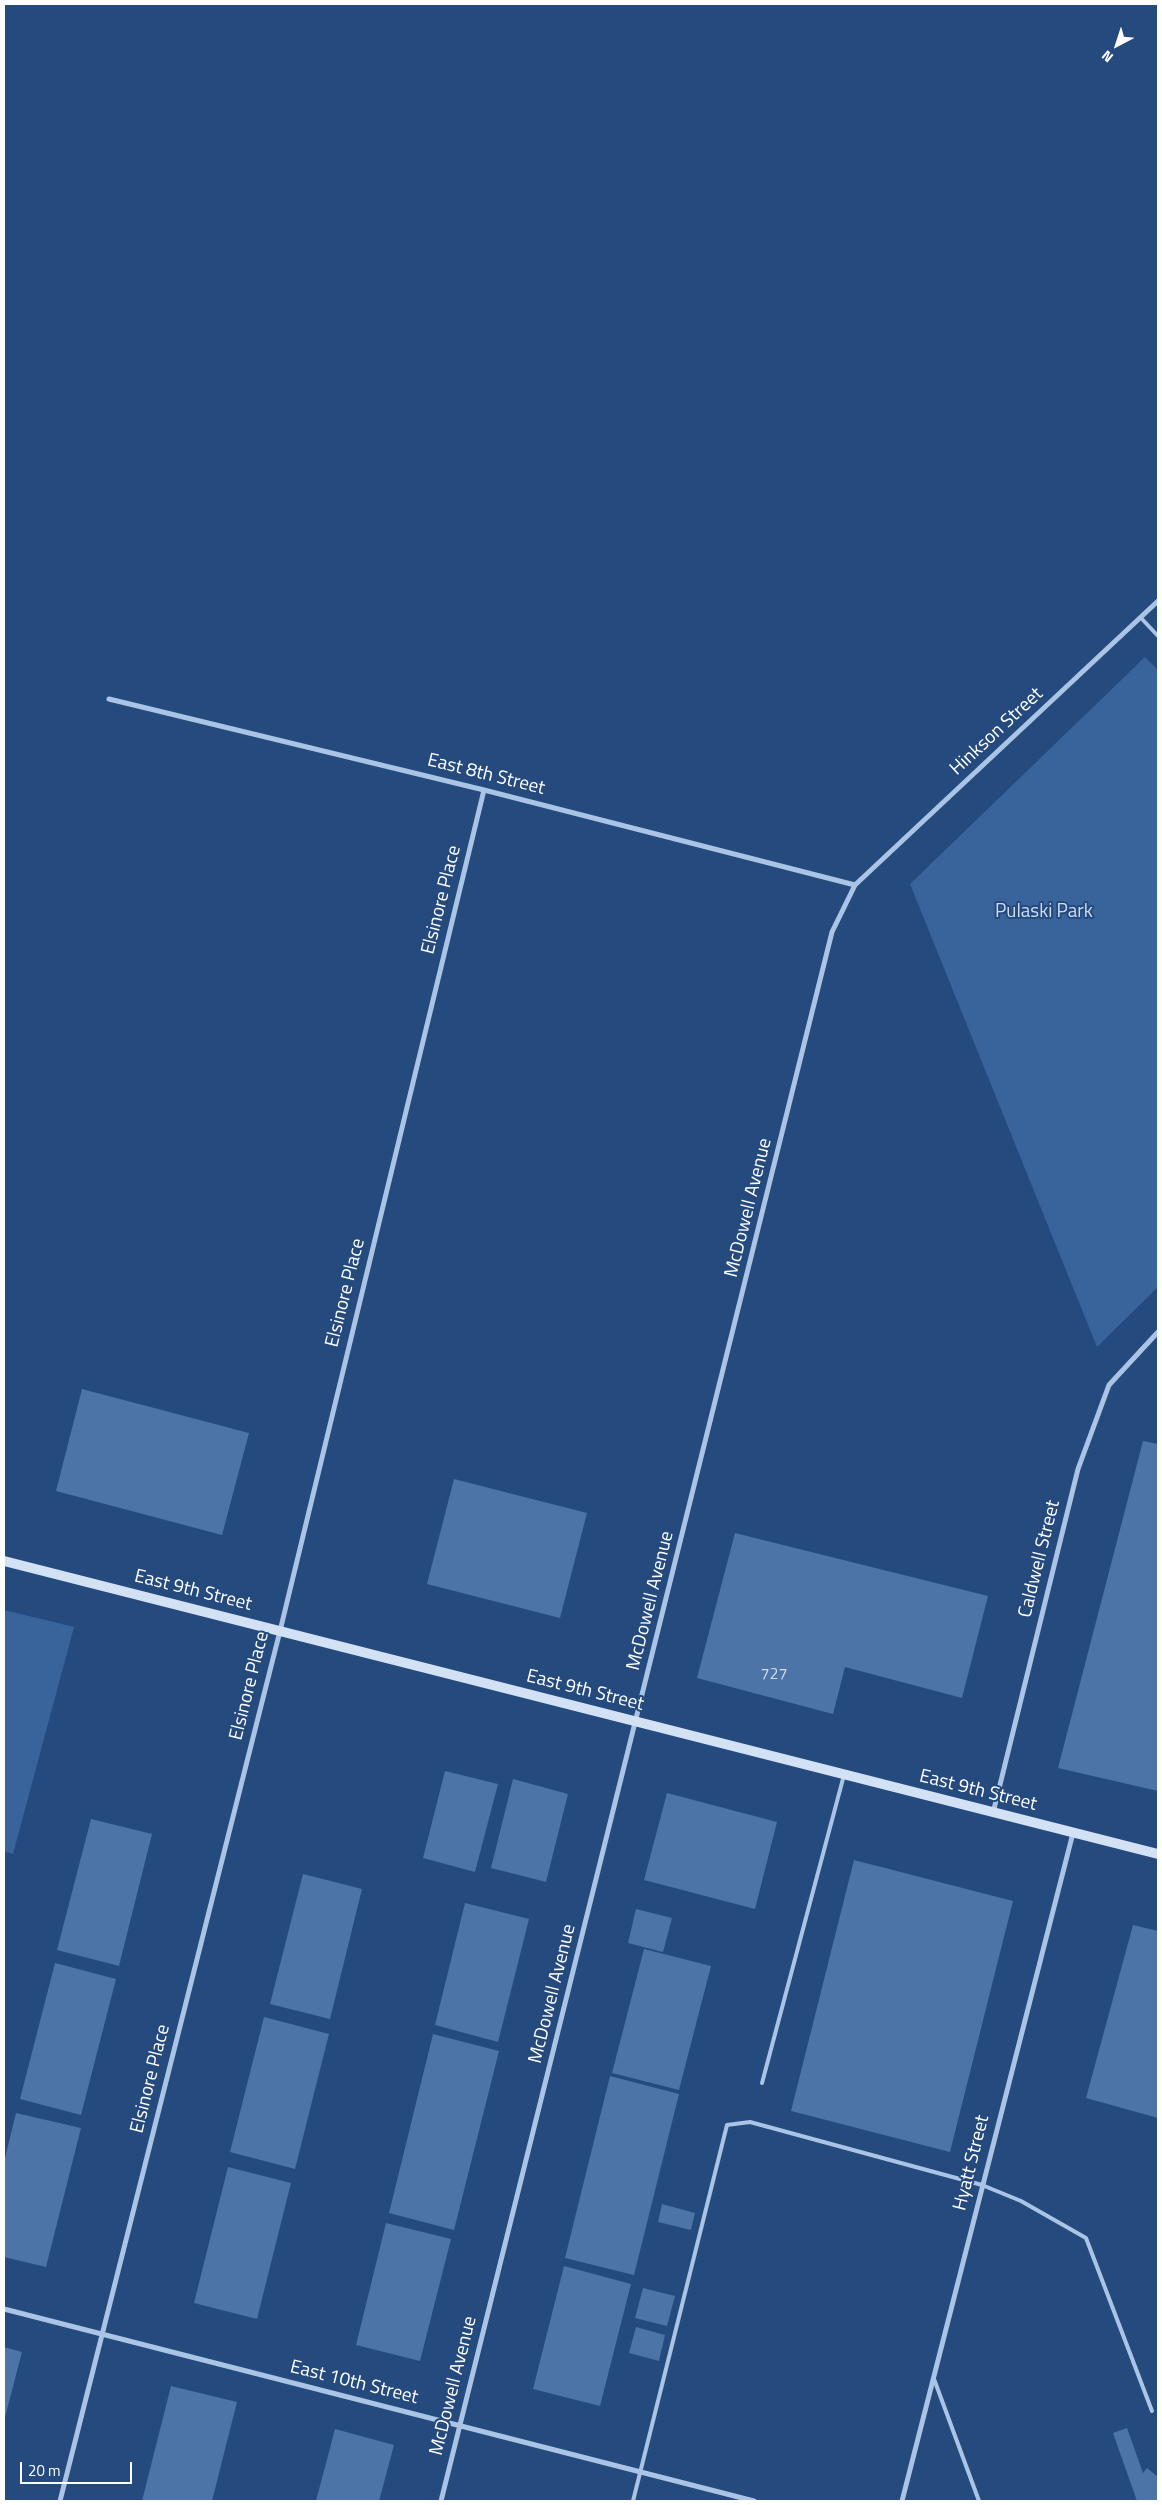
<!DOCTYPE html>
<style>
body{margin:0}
#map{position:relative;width:1162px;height:2505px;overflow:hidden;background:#254a7e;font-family:"Titillium Web",sans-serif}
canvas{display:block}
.frame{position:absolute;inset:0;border:5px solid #fff;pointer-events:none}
.north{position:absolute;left:1092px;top:20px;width:50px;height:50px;-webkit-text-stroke:4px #254a7e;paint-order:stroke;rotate:220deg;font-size:14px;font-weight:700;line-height:20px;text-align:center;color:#fff}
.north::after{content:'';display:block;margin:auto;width:18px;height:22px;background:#fff;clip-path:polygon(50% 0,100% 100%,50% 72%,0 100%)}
.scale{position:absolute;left:20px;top:2462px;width:112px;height:22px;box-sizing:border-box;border:2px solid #fff;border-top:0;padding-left:6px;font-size:15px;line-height:18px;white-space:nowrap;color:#fff;-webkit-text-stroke:4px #254a7e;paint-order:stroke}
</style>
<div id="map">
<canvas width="1162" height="2505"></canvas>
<div class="frame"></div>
<div class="north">N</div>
<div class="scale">20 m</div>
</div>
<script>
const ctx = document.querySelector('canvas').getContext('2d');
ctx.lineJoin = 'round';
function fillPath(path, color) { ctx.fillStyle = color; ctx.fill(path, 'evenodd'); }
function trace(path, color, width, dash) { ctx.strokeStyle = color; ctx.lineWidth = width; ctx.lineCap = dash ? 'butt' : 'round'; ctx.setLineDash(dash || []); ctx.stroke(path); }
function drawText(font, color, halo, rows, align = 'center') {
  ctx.font = font + ' "Titillium Web",sans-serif'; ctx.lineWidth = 4; ctx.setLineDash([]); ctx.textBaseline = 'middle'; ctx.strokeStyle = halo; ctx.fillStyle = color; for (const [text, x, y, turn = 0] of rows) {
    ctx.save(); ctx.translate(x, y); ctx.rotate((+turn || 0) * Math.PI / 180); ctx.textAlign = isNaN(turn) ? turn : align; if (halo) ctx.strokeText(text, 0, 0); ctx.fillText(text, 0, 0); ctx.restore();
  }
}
fillPath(new Path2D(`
 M1145,657L1158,670V1287L1097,1347L910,884Z
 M4,1610L74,1627L13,1854L4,1851Z`), '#38649b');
fillPath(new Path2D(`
 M82,1389L249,1433L222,1535L56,1491Z
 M1143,1441L1158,1444V1791L1058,1768Z
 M454,1479L587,1513L560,1618L427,1584Z
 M735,1533L988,1596L962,1698L845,1667L833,1714L697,1678Z
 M445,1771L498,1784L475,1872L423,1858Z
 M513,1779L568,1794L546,1882L491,1868Z
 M667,1793L777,1822L755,1909L644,1880Z
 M91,1819L152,1834L119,1966L57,1950Z
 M854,1860L1013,1901L950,2152L791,2111Z
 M303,1874L362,1889L330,2019L270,2004Z
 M465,1903L529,1919L498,2042L435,2025Z
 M636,1909L672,1918L663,1952L628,1943Z
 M1133,1925L1158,1931V2118L1086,2098Z
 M644,1949L711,1966L679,2090L612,2073Z
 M55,1963L116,1979L81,2115L20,2099Z
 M264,2017L329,2034L295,2169L230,2152Z
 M433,2034L499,2051L454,2230L389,2213Z
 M610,2076L679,2094L634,2275L565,2258Z
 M16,2113L81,2128L46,2267L4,2257V2162Z
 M228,2167L291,2183L257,2319L194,2303Z
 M662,2204L695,2213L691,2230L658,2222Z
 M386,2223L451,2239L420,2361L356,2345Z
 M564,2266L631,2284L600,2406L533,2389Z
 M643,2288L675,2296L667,2326L635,2318Z
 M636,2327L665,2335L659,2361L629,2353Z
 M4,2347L22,2352L4,2421Z
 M171,2386L237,2402L212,2501H142Z
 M1127,2428L1143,2473L1147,2468L1158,2477V2501H1137L1113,2433Z
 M335,2429L394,2445L379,2501H316Z`), '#4d74a6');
trace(new Path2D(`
 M1141,618L1158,636
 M762,2083L844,1775
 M934,2379L979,2501
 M633,2501L727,2125L750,2122L982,2185L1021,2201L1086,2238L1152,2411`), '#aac4e5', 4);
trace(new Path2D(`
 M109,699L484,790L855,885
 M993,1813L1078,1469L1109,1385L1158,1332
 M4,2309L754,2501
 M60,2501L280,1631L484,790
 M441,2501L832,932L855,885L1158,601
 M902,2501L1073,1833`), '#aac4e5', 5);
trace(new Path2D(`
 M4,1561L1158,1854`), '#d3e1f5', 10);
drawText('16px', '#d2dce9', null, [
 ["727",774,1675]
]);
drawText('19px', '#fff', '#254a7e', [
 ["Hinkson Street",997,732,-43],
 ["East 8th Street",486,775,14],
 ["Elsinore Place",442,900,-76],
 ["McDowell Avenue",749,1208,-76],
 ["Elsinore Place",346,1293,-76],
 ["Caldwell Street",1040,1559,-76],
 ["East 9th Street",193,1591,14],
 ["McDowell Avenue",651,1601,-76],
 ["Elsinore Place",250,1686,-76],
 ["East 9th Street",585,1691,14],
 ["East 9th Street",978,1791,14],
 ["McDowell Avenue",553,1994,-76],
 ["Elsinore Place",151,2079,-76],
 ["Hyatt Street",972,2163,-76],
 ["East 10th Street",354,2383,14],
 ["McDowell Avenue",454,2386,-76]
]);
drawText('19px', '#cddef4', '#254a7e', [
 ["Pulaski Park",1044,912]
]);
</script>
